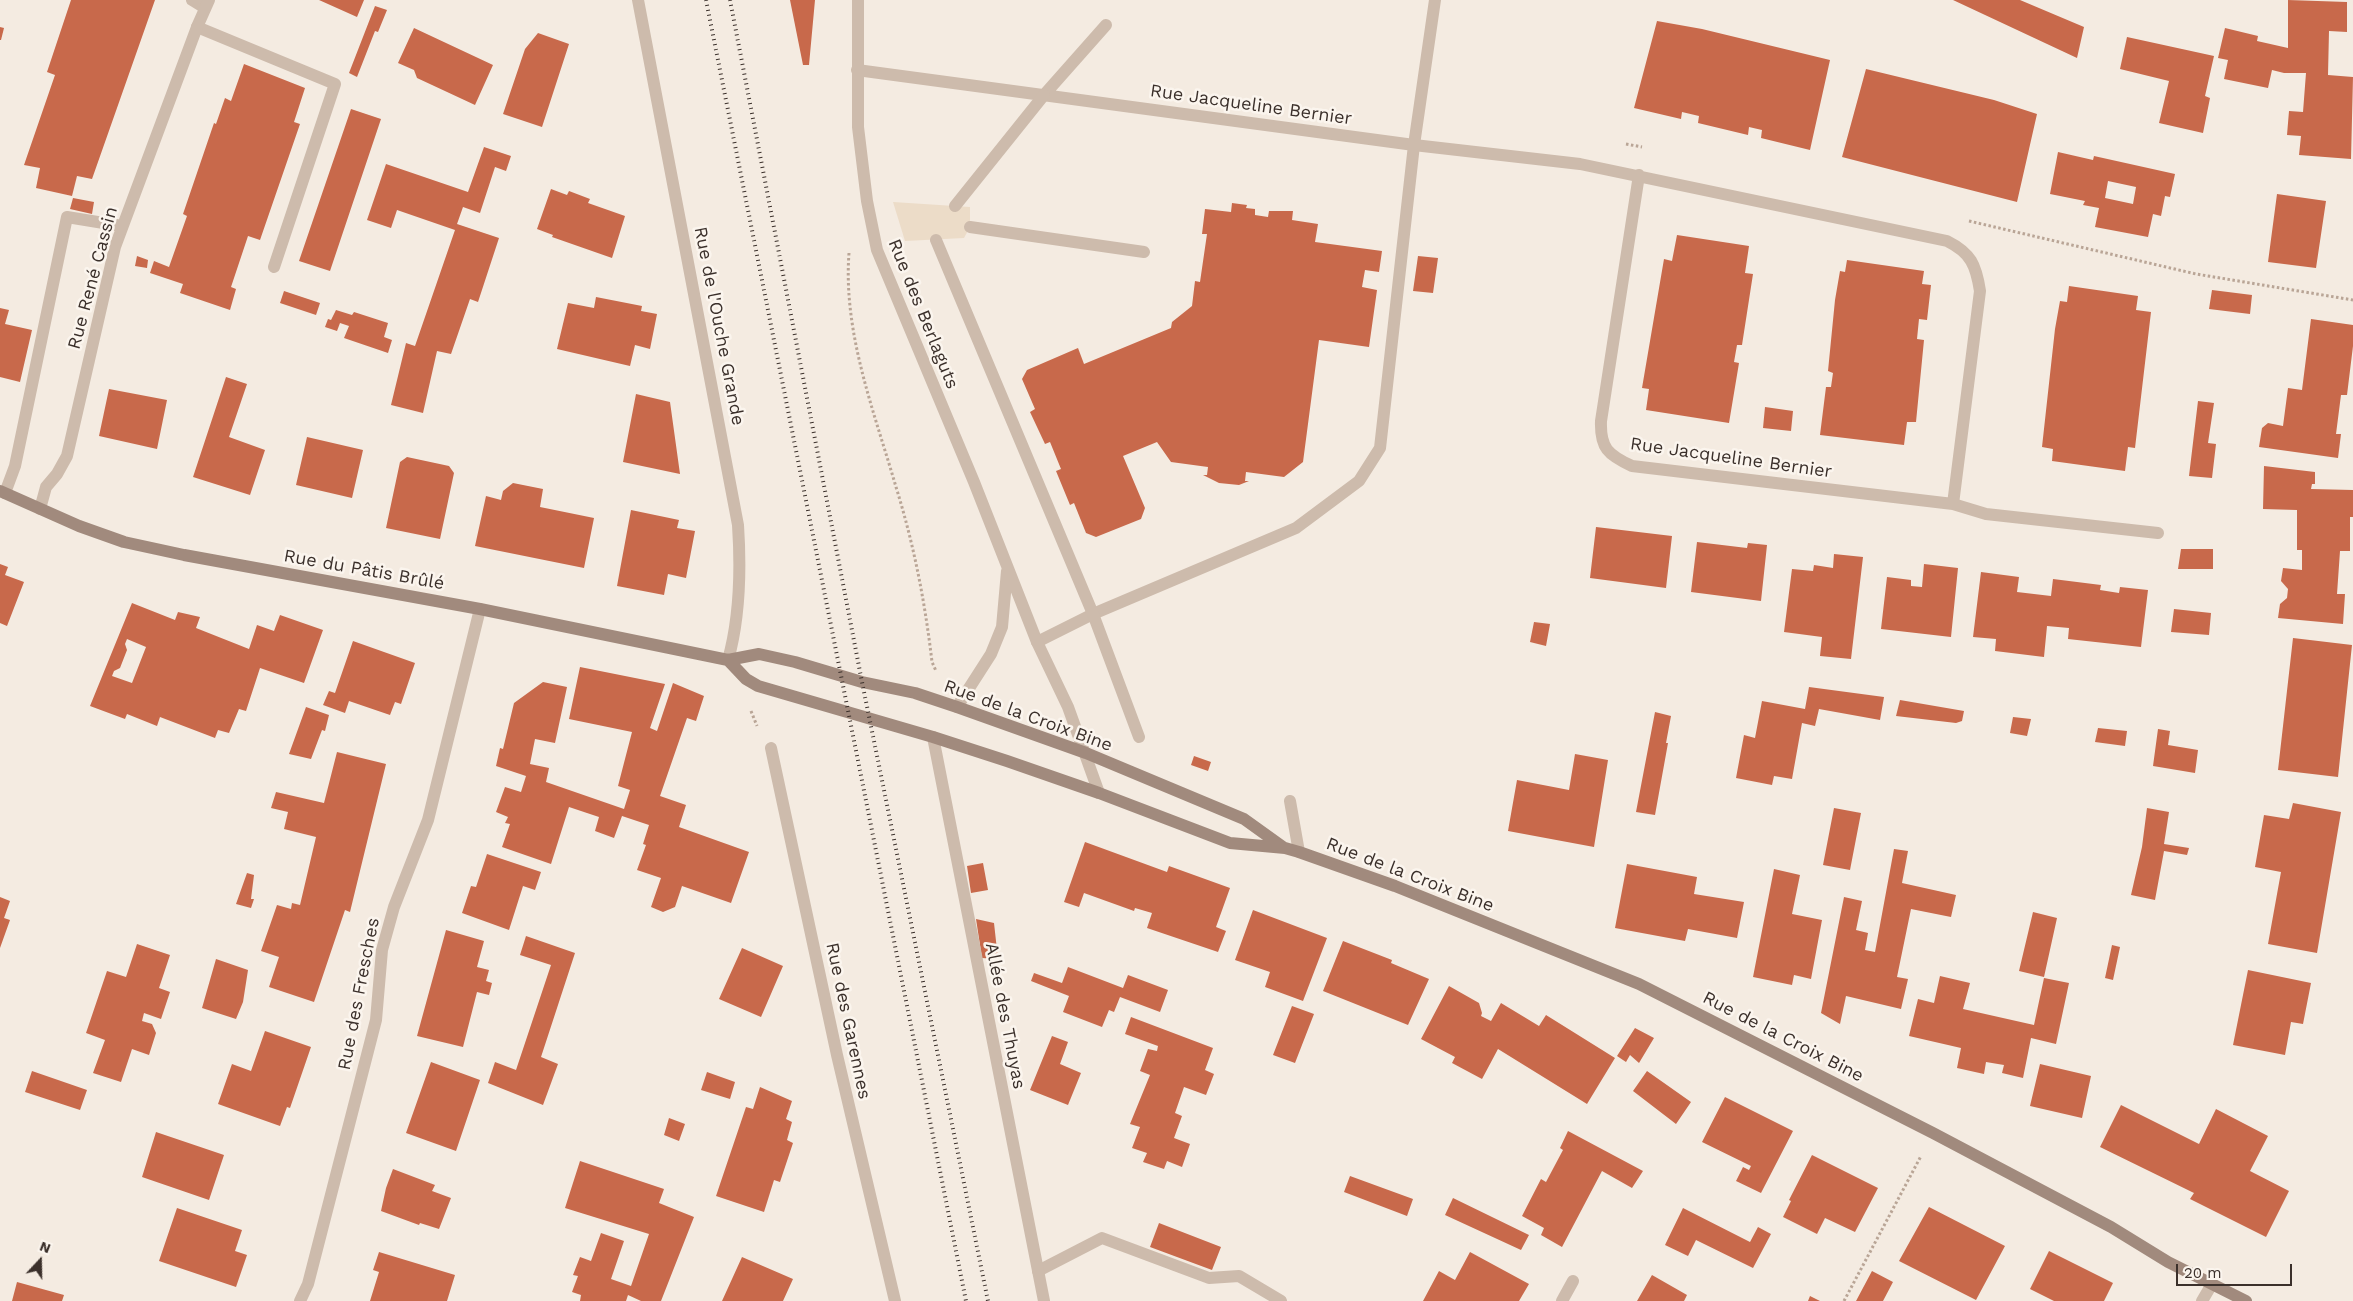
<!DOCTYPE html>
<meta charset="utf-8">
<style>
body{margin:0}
#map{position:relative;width:2353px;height:1301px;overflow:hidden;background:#f4ebe1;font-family:"Work Sans",sans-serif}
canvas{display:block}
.north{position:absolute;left:15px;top:1236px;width:50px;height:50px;-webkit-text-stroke:4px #fbf5ee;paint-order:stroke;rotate:21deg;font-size:14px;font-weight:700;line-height:20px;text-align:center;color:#3b302b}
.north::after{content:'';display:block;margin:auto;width:18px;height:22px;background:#3b302b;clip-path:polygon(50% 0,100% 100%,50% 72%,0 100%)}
.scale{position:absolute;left:2176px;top:1264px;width:116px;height:22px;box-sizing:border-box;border:2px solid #3b302b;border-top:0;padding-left:6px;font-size:15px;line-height:18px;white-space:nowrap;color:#3b302b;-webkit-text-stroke:4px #fbf5ee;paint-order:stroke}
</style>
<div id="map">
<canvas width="2353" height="1301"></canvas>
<div class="north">N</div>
<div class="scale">20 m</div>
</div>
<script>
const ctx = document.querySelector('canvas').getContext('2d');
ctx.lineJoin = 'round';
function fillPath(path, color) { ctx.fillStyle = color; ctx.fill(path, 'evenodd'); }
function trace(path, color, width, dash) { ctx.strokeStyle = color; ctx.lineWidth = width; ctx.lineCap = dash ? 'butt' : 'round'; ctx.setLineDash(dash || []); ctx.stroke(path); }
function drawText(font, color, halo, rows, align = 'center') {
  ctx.font = font + ' "Work Sans",sans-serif'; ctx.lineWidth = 5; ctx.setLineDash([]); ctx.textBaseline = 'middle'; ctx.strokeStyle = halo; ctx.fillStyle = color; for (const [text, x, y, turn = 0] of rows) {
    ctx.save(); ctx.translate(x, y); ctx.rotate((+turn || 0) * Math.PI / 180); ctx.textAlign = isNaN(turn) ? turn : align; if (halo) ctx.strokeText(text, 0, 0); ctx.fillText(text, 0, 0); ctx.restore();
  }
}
fillPath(new Path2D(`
 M893,202L970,207V227L964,238L905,241Z`), '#ecdcc8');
fillPath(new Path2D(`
 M71,0H155L92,179L77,176L72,196L36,188L40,168L24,165L55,75L47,72Z
 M319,0H364L357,17Z
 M790,0H815L809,65H803Z
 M1953,0H2020L2084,27L2077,58Z
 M2288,0L2347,2V32L2329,31L2328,75L2353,77L2351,159L2299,155L2301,136L2287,135L2289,111L2303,112L2306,73H2284L2272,70L2268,88L2224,79L2228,60L2218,58L2225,28L2258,36L2257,41L2288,48Z
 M375,6L387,10L378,32L375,31L357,77L349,73Z
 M1657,21L1702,29L1830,60L1810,150L1761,138L1762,130L1749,127L1748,135L1698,123L1699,116L1682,112L1681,119L1634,108Z
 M0,27L4,28L1,40H0Z
 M414,28L493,65L475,105L417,78L414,70L398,63Z
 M538,33L569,44L542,127L503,114L525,49Z
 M2127,37L2214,56L2205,96L2210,98L2203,133L2159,123L2169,81L2120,69Z
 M244,64L305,88L294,122L300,124L260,240L248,236L231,287L236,289L230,310L180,293L183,284L150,273L154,261L169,267L187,216L183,214L214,123L216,124L225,98L231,101Z
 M1866,69L1994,100L2037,114L2017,202L1842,157Z
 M351,109L381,119L330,271L299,261Z
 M484,147L511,156L506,171L495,167L480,213L463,207L457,224L499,238L478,302L470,299L451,354L437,351L423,413L391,405L406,343L415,346L455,230L397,210L391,228L367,220L386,164L468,192Z
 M2058,152L2093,160L2094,156L2175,174L2170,197L2165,196L2161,216L2153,214L2148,237L2095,227L2099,208L2083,205L2085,201L2050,194ZM2108,181L2136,187L2133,204L2105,198Z
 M551,189L567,195L569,191L590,199L588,203L625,216L612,258L552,237L553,235L537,229Z
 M2277,194L2326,201L2316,268L2268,262Z
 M73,198L94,202L92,214L70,209Z
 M1232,203L1247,205L1246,208L1255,209V215L1268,217L1269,211H1293L1292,220L1318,224L1315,242L1382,251L1379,272L1365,270L1362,287L1377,290L1369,347L1319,340L1303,462L1284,477L1246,472L1245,481H1249L1239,485L1219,483L1203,475H1207L1208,467L1171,462L1157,442L1123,456L1145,508L1141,519L1096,537L1086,533L1074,503L1070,505L1056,471L1061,469L1050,442L1045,444L1030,412L1035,409L1022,379L1027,370L1078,348L1084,364L1171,328L1172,322L1192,306L1195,281L1200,282L1207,234H1202L1205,209L1231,212Z
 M1677,235L1749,246L1745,273L1753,274L1742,345H1737L1734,362L1739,363L1729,423L1646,410L1649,389L1642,388L1664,259L1672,261Z
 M137,256L148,260L147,268L135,266Z
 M1418,256L1438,258L1433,293L1413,291Z
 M1847,260L1924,271L1922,284L1931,285L1927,320L1919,319L1917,339L1924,340L1916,422H1907L1904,445L1820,435L1826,387H1831L1833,373L1828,371L1835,300L1840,271L1845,272Z
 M2069,286L2138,296L2136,310L2151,312L2135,448L2128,447L2125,471L2052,461L2053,449L2042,447L2055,329L2060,301L2067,302Z
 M2212,290L2252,295L2250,314L2209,309Z
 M284,291L320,303L316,315L280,303Z
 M596,297L642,306L641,311L657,314L650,349L635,345L630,366L557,349L568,303L594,308Z
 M0,308L9,310L5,324L32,330L20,382L0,377Z
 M336,310L352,315L354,312L388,323L384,337L392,340L388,353L344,338L349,326L340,323L337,331L325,327L328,319L331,320Z
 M2311,319L2353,325V346L2347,395H2341L2336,434H2341L2338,458L2259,447L2262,428L2268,423L2283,426L2288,388L2302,390Z
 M226,377L247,384L229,437L265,450L250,495L193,477Z
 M109,389L167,400L157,449L99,436Z
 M636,394L670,402L680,474L623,462Z
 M2198,401L2214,403L2208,443L2216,444L2212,478L2189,476Z
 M1765,407L1793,411L1791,431L1763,428Z
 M307,437L363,450L352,498L296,485Z
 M407,457L449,466L454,473L440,539L386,528L400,462Z
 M2264,466L2315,472V484H2312L2311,489L2353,490V517H2350V551H2340L2337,594H2345L2343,624L2278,618L2280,604L2287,598L2288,589L2281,581L2283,568L2302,570V550H2297V510L2263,509Z
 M513,483L543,489L540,507L594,518L584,568L475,546L486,496L501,500L503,491Z
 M631,510L679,520L677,528L695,531L686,578L668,574L664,595L617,586Z
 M1596,527L1672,536L1666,588L1590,578Z
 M1697,542L1747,548L1748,543L1767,545L1761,601L1691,592Z
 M2181,549H2213V569H2178Z
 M1834,554L1863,557L1851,659L1820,656L1822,637L1784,632L1792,569L1813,571L1814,565L1833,568Z
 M0,564L8,567L5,575L24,582L7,626L0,623Z
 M1924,564L1958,568L1951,637L1881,629L1887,577L1911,580V586L1922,587Z
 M1981,572L2019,577L2017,592L2051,596L2053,579L2101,585L2100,590L2119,593L2120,587L2148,590L2141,647L2068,639L2069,628L2047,626L2044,657L1995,651L1996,639L1973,637Z
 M132,603L175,620L178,612L200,617L196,628L249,649L257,625L274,631L280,615L323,630L304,683L260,668L246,711L239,709L229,733L218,730L215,738L160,717L157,726L127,714L125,719L90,706ZM127,639L146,647L132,683L112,676L114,671L120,668L127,650L125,644Z
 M2174,609L2211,613L2209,635L2171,632Z
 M1534,622L1550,624L1546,646L1530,642Z
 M2293,638L2352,645L2338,777L2278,770Z
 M353,641L415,663L401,704L395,702L390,715L349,701L345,713L323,705L329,691L335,693Z
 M580,667L665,684L650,728L657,731L673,683L704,696L696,721L687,718L660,796L686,805L679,827L749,852L731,903L682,886L675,907L663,912L651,907L661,878L637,870L646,845L643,844L649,825L622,816L614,838L595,831L599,817L569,807L551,864L502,847L510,824L505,823L508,817L496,812L505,787L521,792L526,776L496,766L500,748L503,749L514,703L543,682L567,687L555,743L535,739L530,764L549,768L546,782L624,809L630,790L618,786L632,732L569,719Z
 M1809,687L1884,697L1880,720L1819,709L1815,726L1802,723L1792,779L1774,776L1772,785L1736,778L1744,735L1755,738L1762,701L1805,709Z
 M1900,700L1964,711L1962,721L1956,723L1896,716Z
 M306,707L329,715L325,731L322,730L311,759L289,754Z
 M1655,712L1671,716L1666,743H1668L1655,815L1636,812Z
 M2013,717L2031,719L2027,736L2010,733Z
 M2098,728L2127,731L2125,746L2095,742Z
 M2158,729L2170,731L2168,745L2198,750L2195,773L2153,766Z
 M337,752L386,764L350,912L345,910L314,1002L269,987L279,957L261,951L277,905L291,909L292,903L300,905L316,837L284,829L288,812L271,808L276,792L324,803Z
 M1575,754L1608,760L1594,847L1508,831L1517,780L1569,790Z
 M1194,756L1211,762L1208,771L1191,765Z
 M2293,803L2341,812L2317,953L2268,944L2281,872L2255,867L2264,815L2289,819Z
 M1834,808L1861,813L1850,870L1823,865Z
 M2147,808L2169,812L2164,844L2189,848L2187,855L2164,851L2155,900L2131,895L2142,847Z
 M1085,842L1167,872L1169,866L1230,888L1216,927L1226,931L1218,952L1147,928L1152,913L1135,908L1134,911L1084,893L1079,907L1064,902Z
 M1894,849L1908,851L1902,883L1956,895L1951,917L1911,909L1897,977L1908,979L1901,1009L1846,996L1840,1024L1821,1013L1844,897L1862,901L1856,930L1868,933L1865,950L1875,952Z
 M487,854L541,872L535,890L523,886L509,930L462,913L471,886L476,887Z
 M983,863L988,890L971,893L967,866Z
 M1627,864L1697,877L1694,894L1744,902L1737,938L1688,929L1685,941L1615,928Z
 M1774,869L1800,875L1792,914L1822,920L1811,979L1794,975L1792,985L1753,977Z
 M247,873L254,875L251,899H254L251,908L236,904Z
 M0,897L10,901L4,918L10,920L0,948Z
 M1253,910L1327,938L1303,1001L1265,987L1270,972L1235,960Z
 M2033,912L2057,918L2044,977L2019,971Z
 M976,919L994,923L998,959L982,958Z
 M446,930L484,941L477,967L489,970L486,981L492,983L489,995L477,992L463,1047L417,1036Z
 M526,936L575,953L541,1057L558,1064L543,1105L488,1083L495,1062L516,1070L551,965L520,955Z
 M1343,941L1392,960L1391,963L1429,979L1408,1025L1323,991Z
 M137,944L170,955L159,988L170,992L161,1019L144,1013L142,1021L152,1024L156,1033L149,1055L132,1049L121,1082L93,1073L105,1040L86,1033L107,971L126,977Z
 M2112,945L2120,947L2113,980L2105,978Z
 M742,948L783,966L761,1017L719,999Z
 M216,959L248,970L243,1002L236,1019L202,1008Z
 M1068,967L1123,988L1128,975L1168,990L1160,1012L1120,997L1114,1012L1109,1010L1102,1027L1063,1012L1069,996L1031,981L1034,973L1062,983Z
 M2248,970L2311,983L2303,1024L2291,1022L2285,1055L2233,1045Z
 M1940,976L1970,983L1963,1009L2034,1025L2044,978L2069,983L2056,1044L2031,1038L2023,1078L2002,1073L2004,1065L1986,1062L1984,1074L1957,1068L1961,1048L1909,1036L1918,999L1934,1003Z
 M1449,986L1479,1003L1482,1013L1481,1016L1491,1021L1501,1003L1539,1026L1546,1015L1615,1058L1587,1104L1498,1049L1482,1079L1452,1063L1455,1057L1421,1039Z
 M1292,1006L1314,1014L1295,1063L1273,1055Z
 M1131,1017L1213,1048L1205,1070L1214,1074L1206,1095L1184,1087L1175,1113L1182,1116L1174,1138L1190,1144L1182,1167L1167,1161L1164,1169L1143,1162L1147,1153L1132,1148L1140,1127L1130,1124L1150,1075L1140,1071L1148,1049L1157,1051L1158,1046L1125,1034Z
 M1635,1028L1654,1038L1639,1063L1630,1055L1626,1062L1617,1056Z
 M265,1031L311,1047L290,1108L287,1107L280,1126L218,1104L232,1064L251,1071Z
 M1052,1036L1068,1042L1060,1064L1081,1073L1068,1105L1030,1090Z
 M431,1062L480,1080L456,1151L406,1133Z
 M2040,1064L2091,1076L2082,1118L2030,1106Z
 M32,1071L87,1090L80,1110L25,1092Z
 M1647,1071L1691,1102L1676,1124L1633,1091Z
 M707,1072L735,1082L730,1099L701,1090Z
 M760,1087L792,1101L786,1119L792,1122L787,1140L793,1143L780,1182L774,1180L764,1212L716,1196L746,1107L753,1109Z
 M1725,1097L1793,1131L1761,1193L1736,1181L1743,1167L1749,1170L1751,1166L1702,1142Z
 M2121,1105L2199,1144L2216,1109L2268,1136L2250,1171L2289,1191L2266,1237L2190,1199L2194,1193L2100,1147Z
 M669,1118L685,1124L679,1141L664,1135Z
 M1568,1131L1643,1171L1632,1188L1602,1171L1562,1247L1541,1235L1544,1228L1522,1216L1541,1179L1546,1182L1563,1150L1560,1148Z
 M156,1132L224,1155L209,1200L142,1177Z
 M1812,1155L1878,1188L1855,1232L1825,1218L1817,1234L1783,1217L1791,1201L1789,1200Z
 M580,1161L664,1189L659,1203L694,1217L661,1301H641L628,1295L626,1301H580L581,1295L572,1292L578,1276L573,1275L580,1257L591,1261L601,1233L624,1241L611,1279L631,1286L649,1234L565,1208Z
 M393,1169L435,1185L432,1191L451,1198L439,1229L420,1223L419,1225L381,1211L386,1188Z
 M1350,1176L1413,1199L1407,1216L1344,1192Z
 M1453,1198L1529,1235L1521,1250L1445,1215Z
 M1929,1207L2005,1246L1976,1300L1899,1261Z
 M177,1208L242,1230L235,1251L247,1255L236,1287L159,1261Z
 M1683,1208L1750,1242L1758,1227L1771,1234L1753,1268L1696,1240L1688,1256L1665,1245Z
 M1159,1223L1221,1247L1212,1270L1150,1247Z
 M2049,1251L2113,1283L2104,1301H2054L2030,1289Z
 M379,1252L455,1275L447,1301H370L379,1272L373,1270Z
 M1470,1252L1529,1284L1519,1301H1423L1439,1271L1455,1280Z
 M742,1257L793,1279L783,1301H722Z
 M1872,1271L1893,1282L1883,1301H1856Z
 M1652,1275L1687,1295L1684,1301H1637Z
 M17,1282L64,1295L62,1301H12Z
 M1810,1296L1820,1301H1808Z`), '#c8694b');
trace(new Path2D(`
 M1626,144L1642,147
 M1969,221L2196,274L2353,300
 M849,253C843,333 874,411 896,487C914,545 925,602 932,662L936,671
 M751,711L757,726
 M1844,1301L1921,1156`), '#b9a596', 3, [2.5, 2.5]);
trace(new Path2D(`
 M192,0L205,8
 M197,27L335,84L274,267
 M857,70L1414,145L1580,164L1947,241C1971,253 1976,265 1980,291L1953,504
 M1044,95L1106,25
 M1639,175L1601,421C1600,448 1608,455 1632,466L1953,504L1986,514L2158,533
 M1037,642L1093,614L1296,528L1359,481L1380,448L1414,145L1435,0
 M1290,801L1299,852
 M1038,1271L1102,1238L1209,1278L1239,1276L1281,1301
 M1562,1301L1573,1281`), '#cdbbac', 12);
trace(new Path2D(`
 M638,0L738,525C741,570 740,617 728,660
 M858,0V127L867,201L877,250L974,482L1037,642L1068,707L1099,793
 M955,206L1044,95
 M970,227L1144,252
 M936,240L1093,614L1139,737
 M5,493L15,466L67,217L122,226
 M40,509L46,487L57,474L67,456L115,247L197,27L209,0
 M957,707L991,654L1002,627L1007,571
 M933,737L1044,1301
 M771,748L837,1055L895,1301
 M300,1301L308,1284L376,1020L382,950L394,907L428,820L480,609
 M2202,1301L2212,1284`), '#cdbbac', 12);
trace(new Path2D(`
 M0,491L79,526L124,542L184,555L480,609L728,660L759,654L795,662L862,682L915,693L957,707L1086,753L1244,819L1283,847
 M728,660L746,679L758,686L933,737L1007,761L1099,793L1230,843L1285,848L1299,852L1395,886L1639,984L1933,1133L2111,1227L2168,1262L2246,1301`), '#a18a7d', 12);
trace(new Path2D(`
 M706,0L966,1301
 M730,0L862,682L988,1301`), '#3b302b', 4, [1, 4]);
drawText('18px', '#3b302b', '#fbf5ee', [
 ["Rue Jacqueline Bernier",1251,105,8],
 ["Rue René Cassin",93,278,-75],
 ["Rue des Berlaguts",923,314,68],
 ["Rue de l'Ouche Grande",719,326,79],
 ["Rue Jacqueline Bernier",1731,458,8],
 ["Rue du Pâtis Brûlé",364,570,10],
 ["Rue de la Croix Bine",1028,716,20],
 ["Rue de la Croix Bine",1410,875,21],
 ["Rue des Fresches",359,994,-79],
 ["Allée des Thuyas",1005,1016,79],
 ["Rue des Garennes",848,1021,78],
 ["Rue de la Croix Bine",1783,1037,27]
]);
</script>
